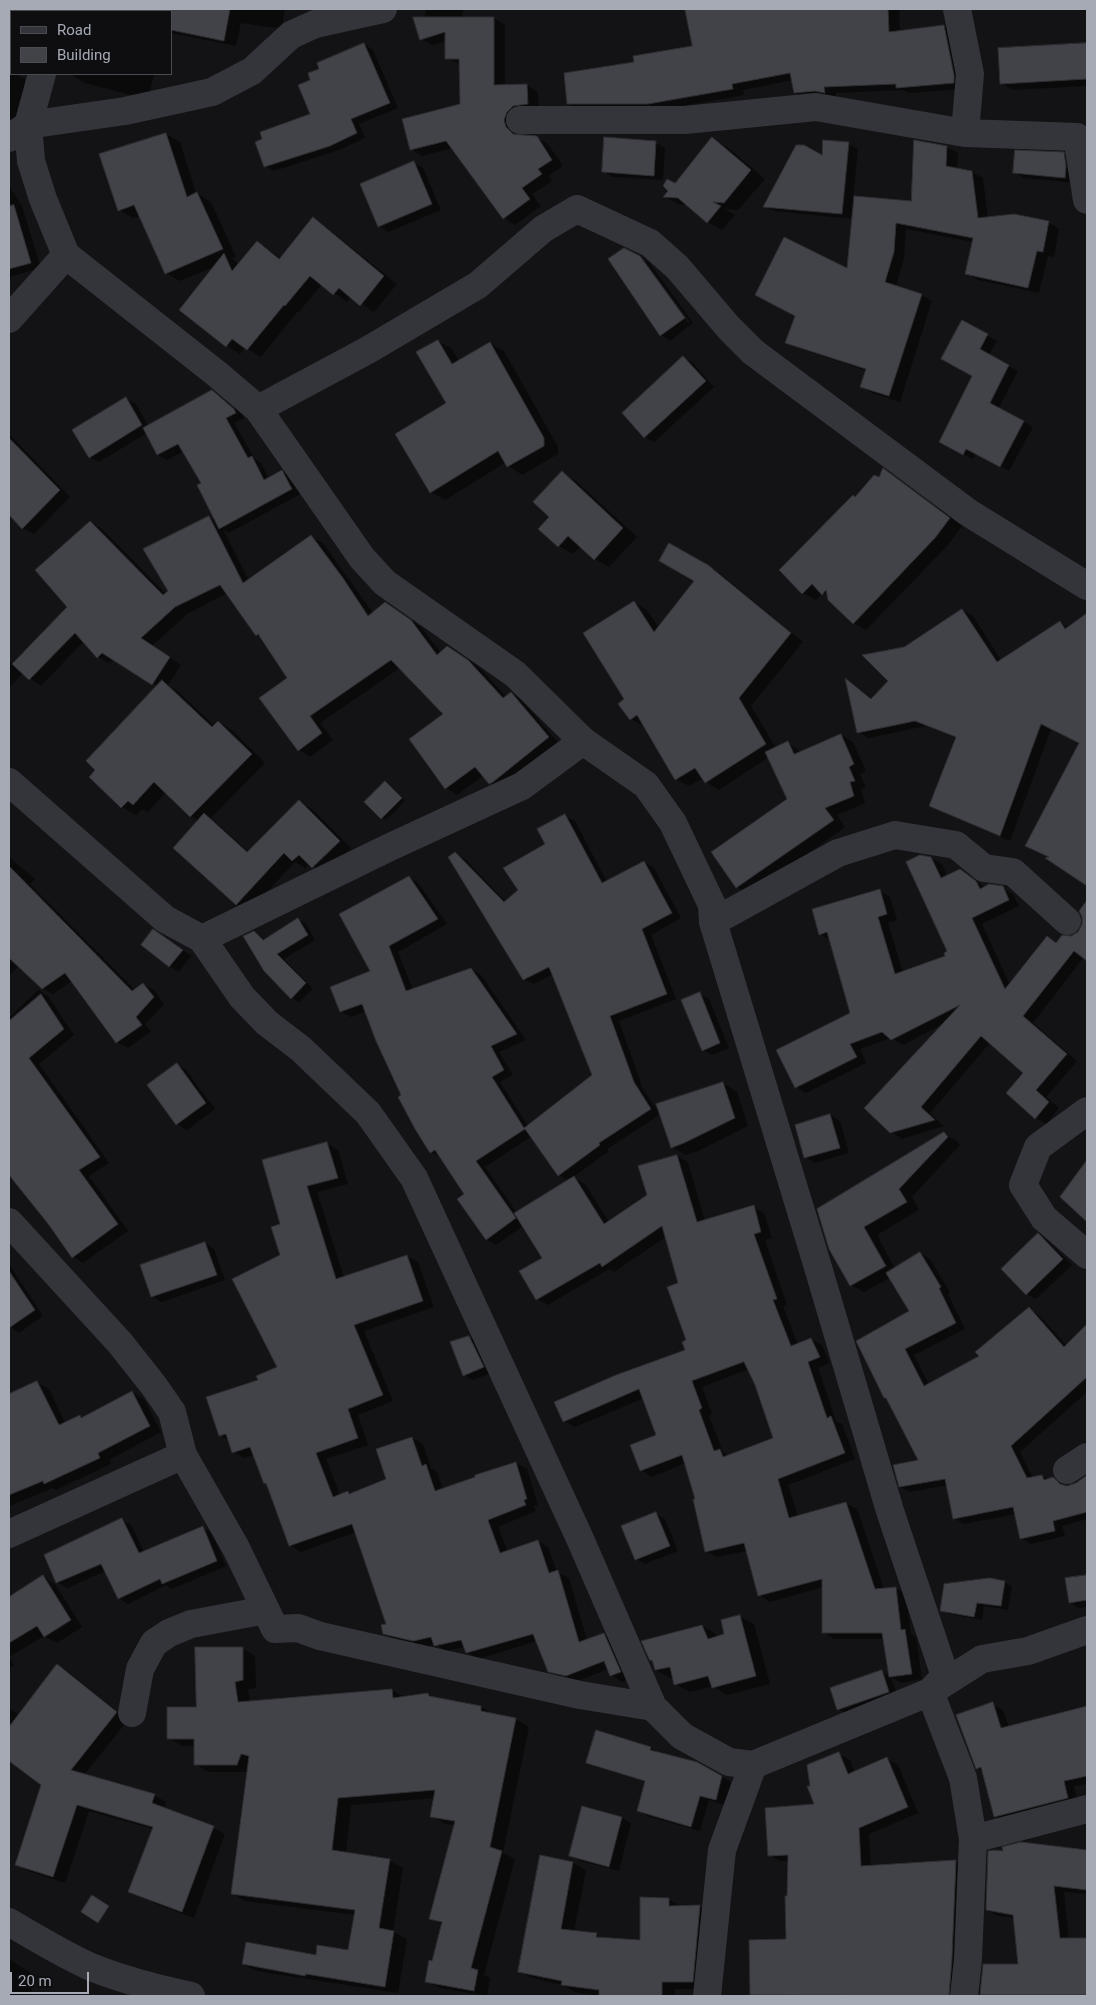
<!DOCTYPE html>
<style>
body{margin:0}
#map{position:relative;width:1096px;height:2005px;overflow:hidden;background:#131315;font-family:Roboto,sans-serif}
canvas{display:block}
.frame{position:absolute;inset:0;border:10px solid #a5aab5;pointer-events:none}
.legend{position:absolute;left:10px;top:10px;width:162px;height:65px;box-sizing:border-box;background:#0e0e10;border:1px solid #4a4c52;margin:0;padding:6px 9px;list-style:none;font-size:15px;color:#a5aab5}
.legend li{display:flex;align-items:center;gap:10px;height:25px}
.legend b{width:25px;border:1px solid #4a4c52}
.scale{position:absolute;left:10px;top:1972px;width:79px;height:22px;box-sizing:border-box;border:2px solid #a5aab5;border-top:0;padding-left:6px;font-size:15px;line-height:18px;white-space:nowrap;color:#a5aab5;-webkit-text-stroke:4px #0e0e10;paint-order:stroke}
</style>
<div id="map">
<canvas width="1096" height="2005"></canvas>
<div class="frame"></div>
<ul class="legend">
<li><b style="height:6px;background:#34353a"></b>Road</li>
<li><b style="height:14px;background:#424348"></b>Building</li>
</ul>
<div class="scale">20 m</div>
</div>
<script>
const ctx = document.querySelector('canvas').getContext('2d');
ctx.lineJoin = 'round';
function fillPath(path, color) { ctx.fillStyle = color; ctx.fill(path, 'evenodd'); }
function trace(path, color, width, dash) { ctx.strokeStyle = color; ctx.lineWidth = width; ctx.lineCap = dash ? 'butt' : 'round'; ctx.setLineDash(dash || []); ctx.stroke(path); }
fillPath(new Path2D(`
 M118,9H285L282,29L241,23L236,46L171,33V11H118Z
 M426,9H464L461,18H494L505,25V86L527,85L538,92L539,110L515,126L517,135L536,137L548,144L563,166L549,176L552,181L532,194L541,206L515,225L504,218L453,148L422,156L411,149L461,105V65L447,58V41L433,45L421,39Z
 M686,9H899L900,32L944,26L955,33L964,89L909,93L903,90L835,93L836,98L807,99L795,93L793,80L743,90L744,95L660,110H579L568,104L636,63L694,47Z
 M364,44L373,50L398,108L359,124L365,138L339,150L274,171L265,166L312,115L321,70Z
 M1087,45V86L1013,90L1001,83L999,49Z
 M9,74H16L25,79L29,102L9,125Z
 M74,74H154L148,99H146L85,83L73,76Z
 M166,134L180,142L196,193L211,202L236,257L232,258L239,265L258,242L281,259L313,219L326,227L397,284L374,312L351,297L347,302L322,284L299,312H297L261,357L245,347L240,354L227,346L216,266L180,281L166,273L140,216L133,218L119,210Z
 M605,139L656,143L665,148L663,180L612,177L603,171Z
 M712,139L727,147L765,179L738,210L724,209L735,215L722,230L708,222L688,205L679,204L665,197Z
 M848,144L858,149L853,197L912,203L947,147L958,153L957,169L972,172L983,178L988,218L1048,222L1059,229L1054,257L1048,256L1039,293L978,280L967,273L973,242L906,229L904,258L896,287L921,295L932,301L900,402L872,393L862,386L867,371L798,348L787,342L848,270L853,219L774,211L765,206L823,157Z
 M1063,153L1073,159L1077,183L1024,178L1014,172Z
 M414,163L423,168L441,210L388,232L379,226Z
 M9,186L22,206L41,268L9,277Z
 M639,257L688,323L690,322L644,260L649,262L693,323L670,341L661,335Z
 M962,322L997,341L989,355L1018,371L998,409L1033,427L1009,471L976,453L973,459L949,447L974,376Z
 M438,341L452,349L459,361L490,343L504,351L558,447V454L522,475L505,463L445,500L431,492L447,403Z
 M684,358L693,363L714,387L654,442L645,437Z
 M212,392L221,397L243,415L244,418L234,423L254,458L261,463L269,479L282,472L291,477L300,494L229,533L223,529L249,581L311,537L323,543L373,613L397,610L422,628L441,653L447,647L459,654L480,668L506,697L511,693L522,700L559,744L501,790L490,783L484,775L457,795L446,788L445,715L400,668L320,723L333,740L310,757L299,750L288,679L262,638L256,635L227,593L187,614L152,646L181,665L168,685L176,690L215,726L219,722L233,731L265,763L211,818L249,852L299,802L312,809L351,848L325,874L309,864L305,868L295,862L249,911L237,904L199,821L191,816L166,792L148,812L142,809L136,815L122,807L90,777L157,686L114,659L109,663L98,657L84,641L41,686L23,673L9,688V660L13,665L69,607L90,522L102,529L166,594L170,591L209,517L217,522L202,483L184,451L167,460L158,455L147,433L99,462L89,457L126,399L136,404L149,427Z
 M9,434L70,497L34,534L22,528L9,514Z
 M884,470L896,478L962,526L948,545L866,630L853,623L829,597L823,593L816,600L803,593L855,498L879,478Z
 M562,473L576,481L637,537L609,567L595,559L581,546L573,554L559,546L539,529L551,516Z
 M670,544L721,574L803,642L751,706L776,748L788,743L801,752L841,735L853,742L866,771L860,774L866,788L861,789L865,803L837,815L845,827L750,895L737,887L713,852L788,799L769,757L719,790L706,782L703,778L689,786L676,779L644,726L631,719L626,699L634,602L647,610L659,628L696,581Z
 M962,610L973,616L1001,660L1060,623L1069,628L1087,614V884L1047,859L1050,857L1026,846L1080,743L1051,729L1010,841L930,805L957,738L926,726L868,738L858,732L847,680L873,699L889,681L905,649Z
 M385,783L405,801L386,820L366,802Z
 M565,816L575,821L607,882L644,862L654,868L681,918L651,935L676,999L619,1021L643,1089L660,1114L723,1083L737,1092L748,1126L698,1151L686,1155L672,1147L661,1114L607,1149L609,1151L573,1177L585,1184L609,1222L648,1195L677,1156L688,1162L705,1221L753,1207L764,1213L772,1238L765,1240L787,1305L783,1306L798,1345L811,1339L822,1345L830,1363L818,1368L836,1421L842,1424L855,1459L788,1485L798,1517L846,1503L857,1509L884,1589L896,1588L906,1594L911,1634L916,1637L922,1679L901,1683L891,1677L898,1697L848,1714L838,1709L882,1672L890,1676L884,1639H834L823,1632V1587L770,1602L759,1595L747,1551L717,1557L706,1551L697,1500L686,1463L652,1477L641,1470L658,1436L644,1398L575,1427L564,1421L686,1351L687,1341L680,1284L666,1237L614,1272L609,1269L548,1305L537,1299L543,1259L523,1226L496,1245L486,1239L465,1195L442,1158L431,1152L402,1096L366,1011L351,1017L341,1012L332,987L372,972L409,877L418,883L447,924L398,952L413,990L471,969L481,975L526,1040L499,1052L513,1075L500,1082L528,1126L593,1075L554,974L533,984L524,979L455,854L465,859L506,902L520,890ZM532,1136L559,1175L569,1181L517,1213L485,1167ZM749,1369L756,1384L775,1439L730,1456L723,1452L709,1416L712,1414L702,1387Z
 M9,857L35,879L30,884L135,990L143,984L154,990L164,1004L145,1024L151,1031L128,1048L117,1042L72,981L53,994L42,988L19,966L9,975Z
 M931,858L942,864L947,876L960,870L985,887L1002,888L1013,894L1019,906L982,924L1010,985L1047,937L1057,943L1072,937L1079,933L1084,924L1081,913L1087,917V961L1083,958L1033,1023L1077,1061L1046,1097L1059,1108L1046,1124L1036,1118L1025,1072L990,1043L930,1113L944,1126L902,1139L891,1132L943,1024L903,1045L891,1038L860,1049L866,1063L806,1093L796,1087L852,1014L830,940L820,934L880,891L890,897L897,920L888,923L903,972L946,956L949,952Z
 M298,920L306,924L315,940L284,959L313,989L299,1002L292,998L254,932L265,940Z
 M163,936L191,956L179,972L169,966Z
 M38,990L48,996L74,1035L39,1064L109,1163L89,1176L128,1231L83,1263L73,1257L9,1171V1098L12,1095L9,1091V1018Z
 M700,994L709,999L729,1048L712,1055L703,1050Z
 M177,1065L186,1070L215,1109L187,1130L177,1124L149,1086Z
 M830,1115L840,1121L849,1153L815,1163L805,1157Z
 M944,1134L957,1141L960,1145L912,1197L919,1210L877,1235L895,1269L920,1253L930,1259L950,1292L948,1294L965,1329L914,1355L929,1385L981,1357L1029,1309L1039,1315L1067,1346L1087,1326V1392L1020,1452L1033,1478L1042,1476L1049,1479L1053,1478L1065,1486L1076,1484L1087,1477V1519L1062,1526L1065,1536L1031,1544L1021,1538L1016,1514L964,1524L954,1518L948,1485L910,1492L900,1487L920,1461L888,1399L885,1398L911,1312L890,1278L864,1292L851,1285L830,1248Z
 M327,1143L338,1150L348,1184L317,1192L344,1278L407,1256L418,1262L434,1307L364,1331L393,1401L358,1415L368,1445L326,1459L340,1495L348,1492L351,1494L387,1480L412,1438L423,1444L431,1468L437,1472L443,1489L516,1463L527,1469L538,1505L534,1506L536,1511L498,1527L508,1552L538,1541L548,1547L557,1572L569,1578L587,1640L604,1634L615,1640L631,1678L622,1682L611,1675L608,1669L578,1681L560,1677L549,1671L537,1641L478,1659L467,1652L465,1647L446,1651L435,1644L425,1647L395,1640L384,1633L388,1625L356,1532L301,1552L290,1545L268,1485L265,1483L254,1455L244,1458L233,1452L229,1441L220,1435L259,1381L278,1368L282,1225Z
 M1087,1162V1220L1061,1197Z
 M1038,1235L1047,1240L1072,1265L1036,1299L1027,1294L1003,1269Z
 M205,1243L214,1249L225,1280L162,1302L153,1297L142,1266Z
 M9,1264L43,1316L19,1333L9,1326Z
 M469,1337L479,1342L492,1373L473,1380L464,1375Z
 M37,1382L49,1389L65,1423L80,1417L83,1418L132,1392L144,1399L161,1432L109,1460L111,1464L56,1490L53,1488L9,1506V1396Z
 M656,1514L665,1519L678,1551L645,1564L636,1559Z
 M122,1520L131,1525L144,1552L203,1527L212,1533L226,1566L172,1589L166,1585L128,1604L119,1598L106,1571L67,1588L57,1582Z
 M1087,1576V1607L1079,1608L1070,1603L1066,1579Z
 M43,1577L55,1584L82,1627L57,1643L44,1636L9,1657L14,1665L9,1669V1594L13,1596Z
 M1005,1582L1012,1587L1008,1610L984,1606L982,1620L949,1614L941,1610Z
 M739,1616L754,1624L770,1684L727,1695L713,1686L690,1692L676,1684L674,1677L670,1678L656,1670L654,1662L651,1660L702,1626L716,1634L717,1637L725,1635Z
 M242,1648L255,1656L256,1688L248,1689L250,1702L392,1690L404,1697L428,1694L437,1699L481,1707L495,1715L516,1719L529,1727L503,1853L515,1859L484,1975L490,1978L487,1996L440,1988L427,1981L443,1925L431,1918L455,1825L445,1824L432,1816L435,1798L351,1805L346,1853L390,1861L403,1868L393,1932L407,1939L398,1993L256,1971L243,1964L349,1951L356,1915L245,1901L232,1893L248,1772H209L196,1765L195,1746H182L169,1738L197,1708Z
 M57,1665L69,1672L128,1720L84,1775L154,1795L166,1802L164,1809L213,1828L225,1834L194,1918L156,1904L144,1897L153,1829L89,1811L65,1883L28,1871L16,1864L42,1785L9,1759V1708L18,1714Z
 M992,1704L1003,1710L1009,1727L1087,1707V1784L1074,1786L1078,1804L1006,1823L995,1816L983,1772L977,1768Z
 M597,1732L651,1748L661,1754L697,1763L731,1782L725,1805L709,1800L700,1831L647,1816L638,1810L646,1782L597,1767L588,1762Z
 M839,1754L850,1760L855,1773L887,1759L898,1765L918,1813L869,1834L871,1867L956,1861L967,1867L959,1996H754L751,1995L787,1941L789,1861H780L770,1855L816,1805Z
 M583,1808L622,1818L631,1823L619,1871L580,1861L571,1856Z
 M1021,1844L1087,1851V1894L1064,1892L1069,1940L1087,1939V1996H981L984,1965L1019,1966L1014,1918L998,1916L987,1910L1005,1853Z
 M541,1856L573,1863L586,1870L574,1932L596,1934L604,1939L641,1941L668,1899L681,1906L700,1907L713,1914L705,1989H675V1996H600L575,1992L563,1985L532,1978L519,1971Z
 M9,1959L36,1976L30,1996H9Z`), '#0007');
const building = new Path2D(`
 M171,9H230L224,41L171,30Z
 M685,9H888L889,32L944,25L954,75V83L896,88V84L824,87L825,93L815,91L794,93L790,73L732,84L733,89L648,104H567L564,73L634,62L633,56L692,46Z
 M413,17H494V85L527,84L528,104L513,106L507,112L504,120L506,127L513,134L537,136L552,160L538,169L542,174L522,188L530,199L503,219L446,141L410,150L402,119L460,104L459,59H445V32L420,40Z
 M364,43L390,103L351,119L357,133L330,146L264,167L255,142L262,139L260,132L310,114L298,85L310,80L308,73L319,69L317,63Z
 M1087,43V79L1000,84L998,48Z
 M166,133L187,197L197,192L223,249L165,274L134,205L118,211L99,154Z
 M604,137L656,141L654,176L602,172Z
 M712,137L751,170L724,203L713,202L721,206L707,223L678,198L663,197L668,191L663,186L667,179L675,183Z
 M823,140L849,142L842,214L763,207L796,145H804L822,155Z
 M914,140L947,146L946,166L972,171L978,218L1014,214L1049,221L1043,252L1037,251L1028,288L965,274L973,238L896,223L894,252L885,282L922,294L889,396L860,387L866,369L785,343L795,316L755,295L784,237L847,268L854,196L911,201Z
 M1015,150L1064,152L1066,166L1065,178L1013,173Z
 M414,161L432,204L378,227L360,184Z
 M14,205L31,263L9,269V206Z
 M313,217L384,276L360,306L339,288L333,295L310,276L285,306L284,305L247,350L232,339L226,347L179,310L224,253L232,271L257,241L279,259Z
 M624,248L640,256L685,318L660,336L608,259Z
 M962,320L988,334L980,349L1009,365L990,403L1024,421L1000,467L966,449L963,455L939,442L972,376L941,359Z
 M438,340L452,364L490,342L544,438V446L507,467L498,451L430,493L395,434L446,403L416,352Z
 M683,356L706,381L644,438L622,413Z
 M212,390L234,409L236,413L226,418L248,458L252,456L264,480L282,470L292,489L219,529L197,485L201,483L178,444L157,455L143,428Z
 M126,397L142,425L89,458L72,430Z
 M9,438L60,490L22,529L9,515Z
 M883,468L950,518L935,538L853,624L828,600L826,590L822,595L812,584L802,594L779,570L853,495L855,497L874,475L879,477Z
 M562,471L623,528L594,560L568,536L558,547L538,529L549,517L533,502Z
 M209,516L243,583L311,535L343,578L368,616L385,602L411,620L437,655L447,646L468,660L503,698L511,692L549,737L493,782L489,784L475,767L445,789L409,739L443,714L391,660L310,716L322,733L298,751L259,698L287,678L258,634L256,636L220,585L175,607L141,638L170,657L152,685L102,653L97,658L75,633L29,680L12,664L67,607L35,570L90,521L163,595L168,591L143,549Z
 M669,543L708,565L791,633L739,698L766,744L705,783L695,768L675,780L637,715L630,720L618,704L624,699L583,633L634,601L654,632L694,581L659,561Z
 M962,609L997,662L1060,621L1065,629L1087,613V886L1045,858L1049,857L1025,846L1079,743L1041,724L1000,836L929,806L956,737L915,721L857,733L845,678L871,699L888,681L862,655L904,647Z
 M162,680L212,727L218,721L252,754L190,817L154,782L133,805L128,801L121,808L89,777L95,770L86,761Z
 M841,734L854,764L849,767L855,781L850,782L854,796L825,808L834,820L736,888L711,852L787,799L765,752L788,741L794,754Z
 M385,781L402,798L381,819L364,802Z
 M299,800L340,841L312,868L299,855L292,861L284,853L236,905L173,848L204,813L247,852Z
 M565,814L602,883L644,861L672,913L642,929L667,994L610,1016L634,1082L651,1109L599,1143L600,1145L558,1176L525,1129L476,1161L516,1218L486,1240L457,1199L464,1194L435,1150L430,1153L415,1129L398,1097L401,1095L376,1041L362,1004L340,1012L330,987L370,971L339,914L409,876L438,919L389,946L406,991L471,968L517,1034L491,1046L504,1070L492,1077L524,1128L592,1075L549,967L523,980L448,857L455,852L504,902L518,890L503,868L545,844L537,829Z
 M920,855L931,857L941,878L960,869L976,881L980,889L989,884L1003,886L1009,900L972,918L1005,989L1047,936L1056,943L1062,935L1071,936L1078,932L1082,924V917L1079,911L1087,900V961L1074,951L1023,1016L1067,1054L1036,1090L1049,1102L1035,1119L1006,1093L1023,1073L981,1036L921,1107L935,1120L890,1133L864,1108L960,1005L891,1040L882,1032L850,1044L857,1057L795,1088L776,1050L850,1013L827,932L819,935L812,909L880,889L887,914L878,917L895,974L945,956L944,953L947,951L906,862Z
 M9,866L132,991L143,983L154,997L136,1017L142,1025L116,1043L65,973L42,989L9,958Z
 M298,918L308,935L277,954L306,983L291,999L264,971L243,936L254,931L263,940Z
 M153,929L183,950L169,967L141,945Z
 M700,992L720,1043L702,1051L681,1000Z
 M41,994L64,1029L29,1058L100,1157L79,1170L118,1224L72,1258L49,1225L9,1175V1021Z
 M177,1063L206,1103L176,1125L147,1085Z
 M723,1082L735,1118L684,1143L671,1148L656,1104Z
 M830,1114L840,1148L804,1158L795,1125Z
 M944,1132L948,1137L899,1189L907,1202L864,1227L886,1266L850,1286L829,1249L817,1209Z
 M327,1142L338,1178L307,1186L336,1279L407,1255L423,1301L354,1325L383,1395L348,1409L358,1438L316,1453L333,1497L348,1491L349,1494L386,1479L376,1449L412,1437L422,1466L426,1464L435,1491L475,1477V1475L516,1462L527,1499L524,1500L526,1505L488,1520L500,1553L538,1540L549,1573L558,1570L579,1642L604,1633L621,1672L610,1676L604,1661L566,1676L548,1672L533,1634L466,1653L461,1640L434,1646L431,1637L413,1641L383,1634L381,1625L386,1624L352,1524L289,1546L266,1483L264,1484L250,1447L232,1453L226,1434L219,1436L206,1397L258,1380L256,1376L277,1367L232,1279L280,1255L271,1227L280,1224L262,1160Z
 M677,1155L697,1222L754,1205L761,1232L754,1234L777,1299L773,1300L791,1346L811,1338L820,1357L808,1362L827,1418L831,1416L845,1453L778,1479L789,1518L846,1502L875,1589L896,1587L901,1630L905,1629L912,1674L889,1677L882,1633H822V1579L758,1596L744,1543L705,1552L693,1499H695L682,1455L640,1471L630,1445L656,1435L639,1389L563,1422L554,1402L616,1375L685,1350L682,1342L686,1340L667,1287L678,1283L662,1226L602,1267L600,1263L536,1300L519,1271L542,1258L514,1213L574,1176L604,1224L647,1195L638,1166ZM744,1362L755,1385L773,1438L723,1457L720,1449L714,1451L699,1410L702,1408L692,1381Z
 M1087,1160V1222L1060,1197Z
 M1038,1233L1063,1259L1026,1295L1001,1269Z
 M205,1242L217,1275L151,1297L140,1265Z
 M920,1252L941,1287L939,1288L956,1323L905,1349L924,1386L979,1356L975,1352L1029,1307L1064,1347L1087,1324V1377L1011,1446L1027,1478L1042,1475L1044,1480L1053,1477L1060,1484L1067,1486L1076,1483L1087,1475V1512L1053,1521L1055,1531L1020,1539L1013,1507L953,1519L945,1479L899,1487L893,1465L918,1460L886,1398H884L856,1341L909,1311L886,1273Z
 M9,1271L35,1310L9,1328Z
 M469,1336L484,1367L463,1376L450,1342Z
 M37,1381L59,1425L80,1415L81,1418L132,1391L150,1426L98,1453L100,1458L44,1484L43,1481L9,1495V1394Z
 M656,1512L670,1546L635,1560L621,1526Z
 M122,1518L139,1553L203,1526L217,1561L162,1584L160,1579L118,1599L101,1564L56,1583L44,1555Z
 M43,1575L71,1620L44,1637L37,1626L9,1643V1597Z
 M1087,1575V1600L1069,1603L1065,1578Z
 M990,1578L1005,1581L1001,1606L977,1603L974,1617L940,1611L944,1584Z
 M740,1615L756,1676L712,1688L708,1676L674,1685L670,1667L655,1670L652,1660L650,1661L641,1641L702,1625L708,1639L724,1634L721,1620Z
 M195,1647H243V1680L235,1682L238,1702L392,1689L393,1698L428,1693L429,1696L481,1706V1711L516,1718L490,1847L502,1851L471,1968L478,1970L474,1991L425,1982L429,1960L432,1961L442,1922L429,1919L455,1821L430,1817L435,1790L338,1798L332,1850L390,1859L379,1928L394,1931L385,1987L306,1974L305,1976L242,1964L246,1942L316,1955L317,1945L348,1950L355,1910L231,1894L249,1756L241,1754L237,1765H194V1739H167V1707H196Z
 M57,1664L117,1712L71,1770L155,1794L152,1803L214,1826L182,1912L128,1892L153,1827L77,1805L53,1877L15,1865L41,1785L9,1761V1727Z
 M882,1670L889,1692L837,1710L830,1688Z
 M993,1702L1001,1728L1087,1706V1776L1064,1781L1068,1798L994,1817L981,1767L976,1769L956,1715Z
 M596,1730L651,1747L650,1750L697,1762L722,1776L716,1800L700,1796L691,1827L637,1811L645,1781L586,1763Z
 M839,1752L848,1774L887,1757L908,1807L859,1828L861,1866L956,1860L952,1958L949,1996L750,1995L749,1940L786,1939L785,1896H787L788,1855L768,1856L765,1808L814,1804L807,1786H810L807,1765Z
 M582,1806L622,1817L609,1867L569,1856Z
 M1021,1842L1087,1850V1890L1054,1886L1060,1938H1087V1995H980L983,1964H1018L1013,1915L986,1910L988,1851L994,1850L1003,1851L1002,1847Z
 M540,1855L573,1862L561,1929L597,1933L596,1937L640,1940V1897L669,1898V1906L700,1905L693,1982H662V1996H599V1990L561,1985L562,1981L518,1972Z
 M92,1895L109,1906L98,1923L81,1912Z`);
fillPath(building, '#424348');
trace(building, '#2e2d31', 1);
trace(new Path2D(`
 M957,9L970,74L965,133
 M67,11L68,9
 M42,74L28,125L31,161L43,199L66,255L217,374L258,409L362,558L385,583L515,674L583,741L646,785L673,823L712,905L713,922L817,1264L890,1511L945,1676L930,1692L963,1778L973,1839L968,1959L964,1996
 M520,120H685L816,107L965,133L1077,137L1087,200
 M9,138L28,125L125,111L212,92L252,71L291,35L315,24L383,9
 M9,319L66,255
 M258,409L368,350L478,285L543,229L577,209L650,243L677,267L729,328L753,352L969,513L1087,586
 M9,782L165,919L202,939L242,997L267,1023L301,1049L368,1113L414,1178L581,1541L653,1707
 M713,922L838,853L895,835L956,845L984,868L1013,872L1067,921
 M202,939L388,848L522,786L583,741
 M1087,1111L1038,1147L1023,1185L1044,1218L1087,1255
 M9,1222L120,1343L154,1386L172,1412L183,1455L236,1548L275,1629L298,1628L320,1636L580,1695L653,1707L682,1736L729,1762L753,1765
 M1067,1470L1087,1457
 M9,1534L183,1455
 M132,1713L140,1669L154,1643L169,1633L191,1624L266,1610
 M973,1839L1087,1809
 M707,1996L722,1850L753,1765L930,1692L982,1659L1028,1651L1087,1630`), '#34353a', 28);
trace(new Path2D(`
 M9,1922C36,1938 62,1954 91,1967C123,1980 157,1988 191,1996`), '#34353a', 28);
</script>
